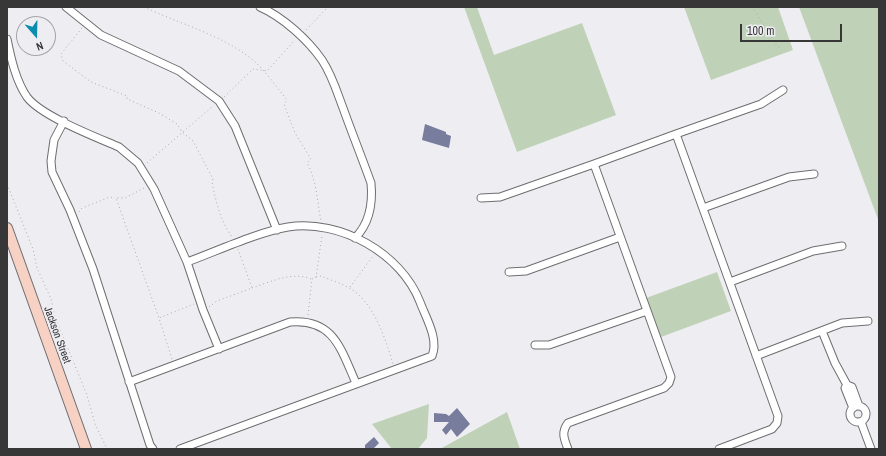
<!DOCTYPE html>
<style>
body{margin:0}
#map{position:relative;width:886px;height:456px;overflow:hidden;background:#eeeef2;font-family:"Archivo Narrow",sans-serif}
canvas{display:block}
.frame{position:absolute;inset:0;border:8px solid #373738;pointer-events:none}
.north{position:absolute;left:16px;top:16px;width:40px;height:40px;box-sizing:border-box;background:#eeeef2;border:1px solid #a5a5a8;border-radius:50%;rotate:160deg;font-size:11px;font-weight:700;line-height:16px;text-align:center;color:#373738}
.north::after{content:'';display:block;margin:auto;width:14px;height:18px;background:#0b8ead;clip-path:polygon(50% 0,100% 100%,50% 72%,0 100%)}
.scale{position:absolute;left:740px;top:24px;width:102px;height:18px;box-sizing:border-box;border:2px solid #373738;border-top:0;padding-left:5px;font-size:12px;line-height:14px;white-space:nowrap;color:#373738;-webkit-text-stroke:3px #eeeef2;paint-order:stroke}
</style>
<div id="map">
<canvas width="886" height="456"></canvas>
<div class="frame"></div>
<div class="north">N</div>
<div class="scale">100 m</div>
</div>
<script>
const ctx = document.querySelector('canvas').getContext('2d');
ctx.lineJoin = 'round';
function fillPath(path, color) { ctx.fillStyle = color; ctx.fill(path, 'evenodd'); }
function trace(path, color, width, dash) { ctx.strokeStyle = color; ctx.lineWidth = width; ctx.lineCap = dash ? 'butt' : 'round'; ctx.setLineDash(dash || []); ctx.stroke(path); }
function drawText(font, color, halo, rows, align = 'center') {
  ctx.font = font + ' "Archivo Narrow",sans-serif'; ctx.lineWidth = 4; ctx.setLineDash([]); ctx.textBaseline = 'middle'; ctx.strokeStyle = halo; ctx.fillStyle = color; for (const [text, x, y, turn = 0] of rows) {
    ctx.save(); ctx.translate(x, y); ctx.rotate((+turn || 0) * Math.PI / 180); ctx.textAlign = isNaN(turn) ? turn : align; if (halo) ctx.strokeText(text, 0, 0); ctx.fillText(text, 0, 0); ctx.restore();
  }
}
fillPath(new Path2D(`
 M464,7H477L494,55L582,23L616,115L517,152Z
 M684,7H778L793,50L711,80Z
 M799,7H879V222Z
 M717,272L731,311L661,337L646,298Z
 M429,404L427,438L418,449H392L372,424Z
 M507,412L520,449H440Z`), '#bfd2b7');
fillPath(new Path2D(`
 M425,124L446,132V134L451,136L449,148L422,140Z
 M457,408L470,424L457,437L451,429L446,435L442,430L449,422H434V413L446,414L449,416Z
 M374,437L379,443L373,449H365V445Z`), '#787c9d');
const minor = new Path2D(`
 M66,7L101,35L179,71L219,101L235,126L277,230
 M260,7C283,17 308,40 322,60C332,75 337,92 343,108C352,133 362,158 371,183C373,204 370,223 355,238
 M7,39C11,59 16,81 27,97C41,116 96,137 119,147L138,163L154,189L187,262L203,310L219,349
 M64,121L54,140L51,161L52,172L70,210L93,269L150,445L153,449
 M676,134L761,104L783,90
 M481,198L500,197L594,164
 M703,208L789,177L814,174
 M509,272L526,271L620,237
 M730,282L813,251L842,246
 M822,331L835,363L847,385
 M535,345H549L647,311
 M756,356L842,323L868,321
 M129,382L290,322C334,318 341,350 356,383
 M850 414a8 8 0 1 1 16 0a8 8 0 1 1-16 0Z
 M853,408L845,388L847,385L852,387L859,406
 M861,422L871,449
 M180,449L432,356C439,339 426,318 420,302C401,253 340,219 288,227C258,232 217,251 187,262
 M568,449C564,439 561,432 568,423L664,388L669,383L671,377L594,164L676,134L778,416L777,423L772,429L719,449`);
const secondary = new Path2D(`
 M7,228L86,449`);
trace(minor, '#6e6e71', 9);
trace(secondary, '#6e6e71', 12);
trace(new Path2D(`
 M144,7C180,24 222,35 253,60C263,68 278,89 287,100L284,104L295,133L311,159L307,163C317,181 317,201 321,221
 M752,7L777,46L782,48
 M82,28L61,54L63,61L91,82L127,96V99L159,113L177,124L182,132L193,141L213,179L212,182C216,202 220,220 232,237
 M306,30L328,7
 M224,97L253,69L267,71L295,40
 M147,163L213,106
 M7,184L33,249L37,268L51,299L55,317L87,395L95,424L107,449
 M144,188L125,198H116L159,318
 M79,212L82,208L110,197L115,198
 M316,277L321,276C330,280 341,283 349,288C373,300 386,340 393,364
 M350,287L373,256
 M252,288C270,282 293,271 311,279
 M209,307L217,301L252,288L238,249
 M308,315L312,279L316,277L322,236
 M172,359L159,318L194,304`), '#aaaaac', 1, [1, 3]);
trace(minor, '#fff', 7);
trace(secondary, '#f7d1c3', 10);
drawText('11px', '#373738', '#eeeef2', [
 ["Jackson Street",57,335,70]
]);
</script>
